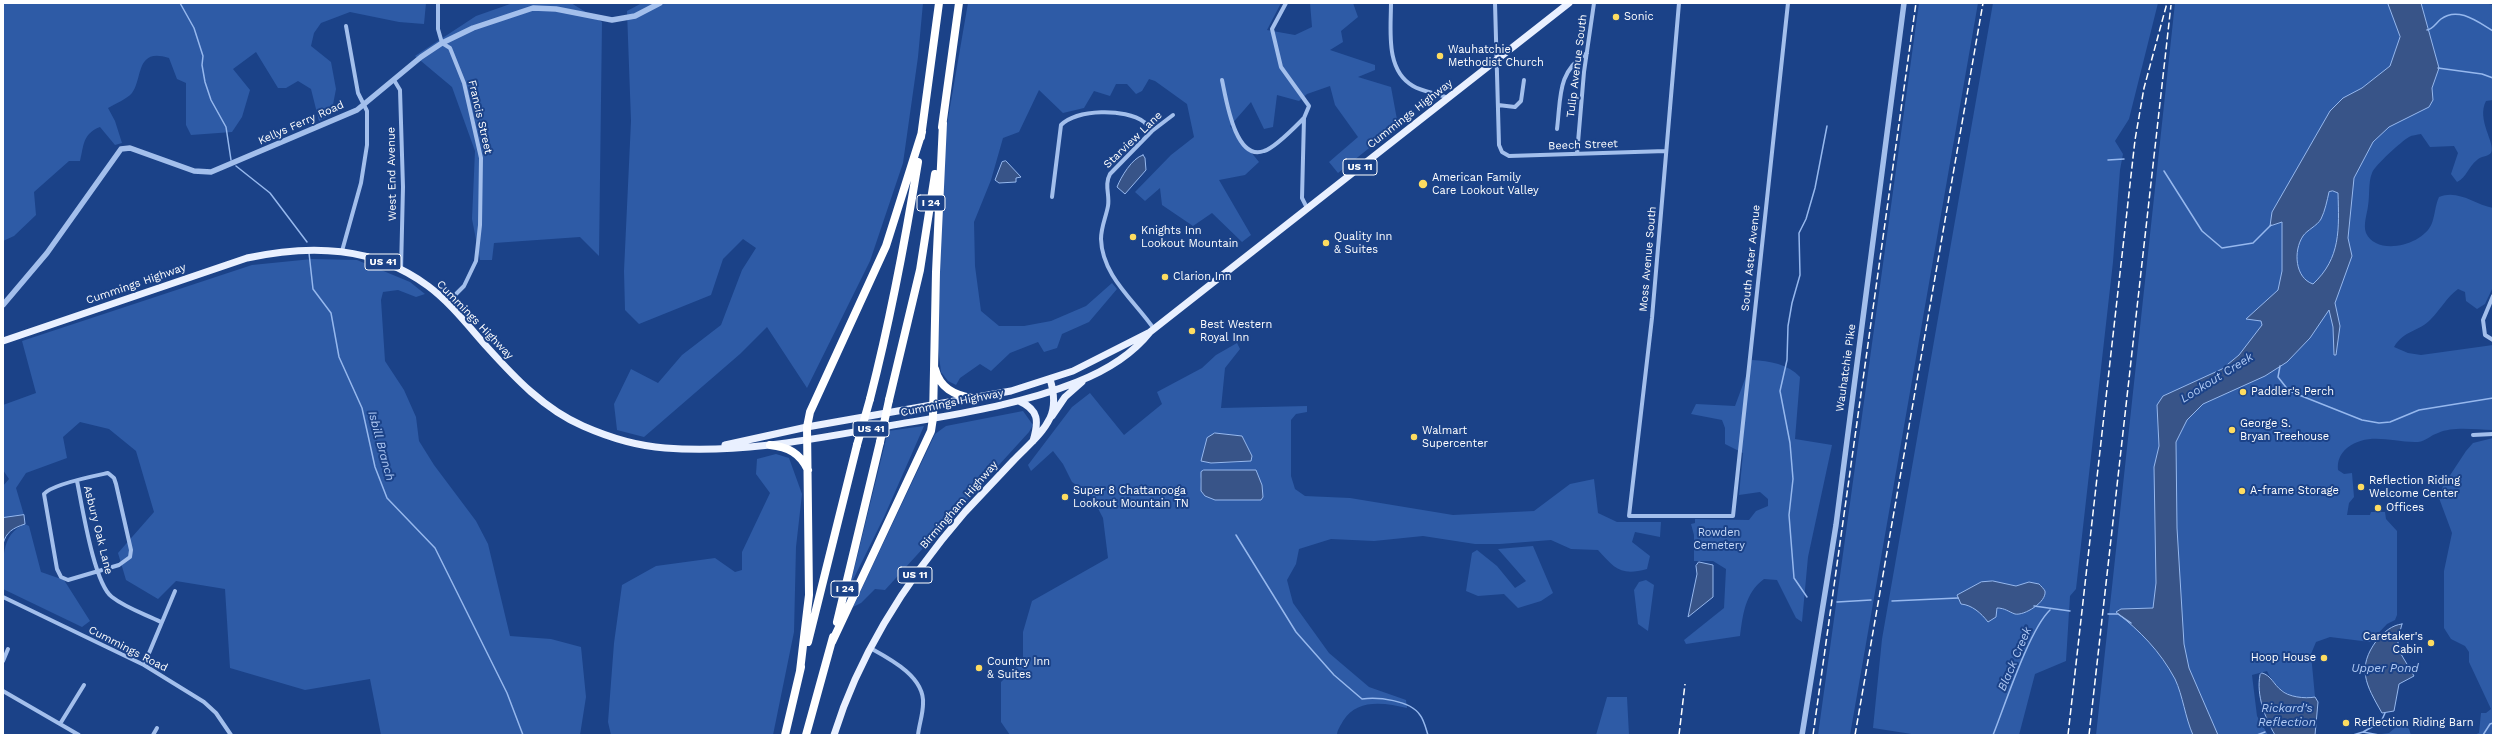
<!DOCTYPE html>
<style>
body{margin:0}
#map{position:relative;width:2496px;height:738px;overflow:hidden;background:#1b4288;font-family:"Work Sans",sans-serif}
canvas{display:block}
.frame{position:absolute;inset:0;border:4px solid #fff;pointer-events:none}
</style>
<div id="map">
<canvas width="2496" height="738"></canvas>
<div class="frame"></div>
</div>
<script>
const ctx = document.querySelector('canvas').getContext('2d');
ctx.lineJoin = 'round';
function fillPath(path, color) { ctx.fillStyle = color; ctx.fill(path, 'evenodd'); }
function trace(path, color, width, dash) { ctx.strokeStyle = color; ctx.lineWidth = width; ctx.lineCap = dash ? 'butt' : 'round'; ctx.setLineDash(dash || []); ctx.stroke(path); }
function drawText(font, color, halo, rows, align = 'center') {
  ctx.font = font + ' "Work Sans",sans-serif'; ctx.lineWidth = 4; ctx.setLineDash([]); ctx.textBaseline = 'middle'; ctx.strokeStyle = halo; ctx.fillStyle = color; for (const [text, x, y, turn = 0] of rows) {
    ctx.save(); ctx.translate(x, y); ctx.rotate((+turn || 0) * Math.PI / 180); ctx.textAlign = isNaN(turn) ? turn : align; if (halo) ctx.strokeText(text, 0, 0); ctx.fillText(text, 0, 0); ctx.restore();
  }
}
fillPath(new Path2D(`
 M3,3H426L424,24L399,22L350,12L321,23L314,33L311,46L331,62L336,89L331,115L319,121L311,89L298,81L286,88H278L256,52L233,69L250,90L242,117L232,132L191,135L186,125V83L177,79L169,58C135,47 143,79 132,93C127,99 115,104 108,108L115,121L122,143L115,145L100,127C82,134 84,146 80,161H69L34,192L36,215L14,236L3,241Z
 M513,3H571L602,22L599,256L580,237L494,243L492,260H480L472,219L475,151L452,87L415,56L476,16Z
 M642,3H923L918,57L903,163L870,261L807,388L767,327L740,354L644,437L617,430L614,404L631,369L658,383L682,355L721,325L742,270L756,248L743,239L723,259L711,295L639,324L625,310L624,271L631,121L627,11Z
 M968,3H1281L1267,30L1295,35L1312,27L1310,3H1353L1358,17L1341,31L1343,42L1330,50L1375,65V70L1358,77L1391,87L1398,125L1338,173L1329,162L1358,137L1335,105L1330,86L1307,94L1299,101L1277,95L1273,127L1264,129L1251,102L1230,126L1259,162L1245,175L1219,180L1251,235L1242,242L1212,213L1193,226L1162,205L1160,188L1145,201L1135,192L1171,155L1194,137L1187,104L1155,81L1149,79L1142,91L1136,94L1127,84H1116L1110,96L1094,91L1084,108L1063,113L1039,90L1019,132L1003,138L991,180L974,222L975,266L981,311L999,326H1024L1051,321L1086,306L1112,283L1117,289L1089,322L1062,334L1057,348L1044,352L1038,342L1010,353L991,371L980,364L960,378L956,385L948,381L941,372L938,348L940,248L946,130Z
 M1919,3H1978L1850,735H1818Z
 M1993,3H2158L2129,119L2115,141L2123,154L2120,170L2113,262L2076,589L2070,596L2066,661L2035,674L2019,735H1918L1873,728L1882,639ZM1993,581L2016,586L2021,584L2016,614L2002,608L1982,614L1957,595L1981,582Z
 M2175,3H2419L2437,73L2439,68L2421,3H2484L2493,5V100L2486,101C2476,120 2496,143 2491,153C2487,157 2481,156 2477,160C2468,167 2467,177 2457,182L2451,174L2458,153L2454,146L2430,147L2421,134C2417,135 2412,135 2409,137C2402,141 2375,165 2372,173C2368,183 2370,195 2368,206C2367,214 2363,225 2366,233C2377,257 2424,245 2432,223C2435,215 2435,206 2439,197C2458,189 2474,204 2493,208V287L2485,304L2477,309L2466,301L2465,292L2458,289C2446,298 2441,309 2431,319C2419,332 2404,330 2394,347L2408,353L2421,355L2493,345V430C2476,430 2454,426 2438,433C2431,435 2426,441 2418,442C2393,443 2369,431 2347,448C2340,454 2337,461 2338,470L2344,474L2352,473L2354,497L2349,503L2347,515H2370L2371,512H2385L2386,519L2397,531V615L2395,620L2387,624L2370,642L2330,637L2316,642L2311,654L2315,697C2293,701 2276,690 2267,671L2252,675L2257,716L2268,735H2096Z
 M312,259L357,260L410,282L425,294L416,297L398,290L383,292L381,300L385,361L404,390L416,417L419,441L434,465L476,521L488,544L510,636L551,639L581,647L586,697L580,735H381L370,679L305,690L230,668L225,589L176,581L158,599L126,580L118,553L154,512L136,451L109,429L80,422L63,437L67,458L26,473L16,488L24,515L3,518V486L9,479L3,470V405L36,393L22,341L252,265Z
 M1237,343L1240,349L1225,368L1221,408L1307,406V412L1296,414L1291,420V476L1295,489L1305,496L1350,498L1453,515L1534,511L1570,484L1594,479L1598,513L1617,522H1661L1660,537L1635,532L1632,542L1650,556L1647,569C1621,576 1615,569 1598,550L1571,549L1551,540L1500,544H1475L1423,536L1374,541L1331,539L1299,549L1296,564L1287,580L1293,603L1329,653L1369,687L1406,700L1407,708C1385,703 1357,698 1343,721C1341,725 1337,730 1337,735H1010L1001,722V682L1023,661V632L1032,601L1108,558L1103,518L1091,495L1072,482L1063,464L1053,451L1031,471L1028,465L1072,407L1090,393L1124,435L1162,404L1157,392L1202,368L1216,355ZM1232,435L1242,436L1252,456L1241,462L1211,463ZM1204,470H1256L1262,485L1263,497L1261,500H1215L1201,491L1200,479Z
 M1752,360C1770,361 1788,364 1800,377L1795,439L1832,445L1808,557L1802,622L1796,618L1777,580L1764,579C1745,593 1743,614 1740,636L1686,644L1684,640L1724,608L1726,569L1713,561H1694V535L1691,524L1695,523V519L1749,520L1756,511L1768,506V499L1760,492L1739,495L1743,453L1725,444V428L1722,420L1691,414L1696,404L1735,406Z
 M1023,411L1033,425L1029,432L885,590L875,589L861,603L853,607L935,434L946,426Z
 M924,426L884,517L850,586L888,431Z
 M2493,438V735H2474L2479,733L2481,713H2486L2491,709L2469,662V652L2465,646L2451,639L2444,628V571L2452,533L2439,498L2443,486L2466,451L2473,443Z
 M776,454L789,458L802,494L796,547L794,632L773,735H611L608,722L614,643L622,585L656,566L715,558L735,572L742,570V552L770,493L756,474L757,459Z
 M25,524L29,526L41,572L64,580L90,621L82,627L3,589C3,562 0,534 25,524Z
 M1533,546L1553,593L1541,601L1518,608L1504,594L1478,596L1466,591L1472,553L1477,550L1497,566L1515,588L1526,581L1498,549Z
 M1646,580L1654,585L1648,631L1638,624L1634,590L1639,582Z
 M1607,697H1627L1629,735H1596Z
 M2405,725L2409,729L2411,735H2374L2389,733L2396,727Z`), '#2e5ba6');
const water = new Path2D(`
 M2388,3H2421L2439,68L2432,88L2433,100L2429,107L2389,127L2373,142L2354,178L2348,238L2352,256L2335,303L2340,326L2336,355H2334L2333,327L2329,310L2310,338L2287,362L2265,376L2203,404L2187,420L2176,442L2177,528L2184,644L2189,668L2218,735H2193C2185,717 2183,696 2175,679C2160,651 2140,631 2116,612L2121,609L2153,608L2156,583L2154,467L2159,446L2157,405L2163,396L2222,369L2239,355L2262,325L2261,321L2246,319L2278,290L2282,271V222L2270,226L2272,212L2330,111L2343,98L2362,88L2390,66L2400,37ZM2333,191L2338,193C2339,229 2341,258 2313,284C2295,278 2293,251 2303,236C2307,230 2317,226 2321,219C2325,211 2327,201 2329,192Z
 M1143,155L1145,158L1146,170L1125,194L1117,187C1121,177 1132,158 1143,155Z
 M1006,161L1021,177L1016,178V182L999,183L995,180L1002,162Z
 M1215,433L1242,436L1252,456L1251,461L1211,463L1201,461L1207,438Z
 M1204,470H1256L1262,485L1263,497L1261,500H1215L1205,496L1201,491V472Z
 M24,515L25,524C13,528 6,532 3,544V518Z
 M1699,562L1713,565V597L1688,617L1697,574L1696,566Z
 M1993,581L2016,586L2029,582L2039,584C2041,586 2044,589 2045,591C2047,602 2024,616 2015,614C2009,612 2005,608 1997,608L1996,617L1988,622C1981,613 1972,605 1961,604L1957,595L1981,582Z
 M2402,624L2398,639V649L2414,676L2399,684L2394,711L2382,713C2366,685 2356,668 2377,640C2384,632 2392,625 2402,624Z
 M2262,673C2271,675 2274,685 2281,690C2288,697 2305,699 2315,697L2318,702L2315,735H2275C2265,718 2256,695 2260,675Z`);
fillPath(water, '#385488');
trace(water, '#96b8ee', 1);
trace(new Path2D(`
 M180,3L194,28L203,56L202,65L205,82L211,100L226,127L231,160
 M2427,30C2433,29 2436,23 2441,19C2458,6 2478,22 2493,31
 M2438,68L2482,74L2493,78
 M2108,160L2124,159
 M236,166L270,193L307,242
 M2164,171L2202,231L2222,248L2253,243L2271,225
 M309,253L313,289L331,313L339,357L362,408L375,467L387,498L435,548L507,693L523,735
 M2280,366L2278,377L2289,391L2362,420L2379,423L2390,422L2419,410L2493,398
 M1236,535L1296,632L1334,675L1362,699C1378,697 1410,700 1420,715C1424,720 1426,729 1428,735
 M1807,597L1794,578L1789,515L1793,479L1790,443L1780,391L1787,360L1788,326L1792,303L1800,275L1799,233L1806,219L1815,188L1827,126
 M1892,601L1958,598
 M1837,602L1871,600
 M2034,606L2070,611
 M2108,614H2118L2131,623
 M2363,732L2381,722L2385,713
 M1993,735C2005,705 2029,630 2050,610
 M2234,735H2238
 M2257,735L2265,732
 M2353,735L2363,732L2379,735
 M2483,735L2490,724L2493,723`), '#96b8ee', 1.5);
trace(new Path2D(`
 M438,3V29L442,43L450,48L464,83L481,158L480,225L476,261L464,286L447,303
 M1286,3L1272,29L1281,67L1309,106L1304,118L1302,198L1307,208
 M1391,3C1391,30 1385,70 1413,86C1423,92 1437,93 1448,98
 M1495,3L1499,145L1502,152L1509,156L1666,151
 M1679,3L1652,318L1629,516H1733L1788,3
 M394,80L400,90L403,187L401,270
 M1222,80C1226,98 1235,162 1264,151C1275,148 1295,127 1304,118
 M1498,105L1515,107L1521,101L1524,80
 M1557,129C1561,97 1557,72 1587,53
 M1577,154L1584,72L1594,3
 M1052,197L1061,125C1077,109 1125,108 1144,122C1147,124 1149,128 1152,131
 M342,251L361,183L367,145V111L358,93L346,26
 M2493,296L2483,320L2485,335L2493,340
 M1154,329C1135,301 1102,276 1101,239C1101,227 1106,217 1108,206C1110,195 1104,185 1110,174L1152,131L1173,115
 M2473,435L2493,434
 M108,473L114,478L116,484L131,550L130,557L119,565L68,580L61,577L57,569L44,494C52,484 94,476 108,473Z
 M77,481C82,505 94,584 112,597C126,608 145,614 161,622
 M3,597L144,665L204,702L216,713L231,735
 M870,648C890,659 925,677 923,704C923,714 919,725 918,735
 M3,661L8,649
 M144,665L175,591
 M3,691L79,735
 M60,724L84,685
 M153,735L157,728`), '#a3bfec', 4);
trace(new Path2D(`
 M3,305L47,253L121,149L130,148L194,171L211,172L357,110L421,57L442,43L473,28L533,8L556,9L612,20L635,16L660,3
 M1802,735L1836,525L1904,3`), '#a3bfec', 5.5);
trace(new Path2D(`
 M3,341L247,258C311,244 374,246 428,286C451,303 469,327 487,347C515,378 544,409 583,426C608,437 637,446 665,448C740,454 814,439 888,426C951,415 1017,406 1077,382C1105,371 1131,356 1150,332
 M1019,401C1039,410 1039,421 1033,441
 M1052,416L1065,397L1082,382
 M725,445L807,427L1011,391L1073,371L1150,332L1569,3
 M834,735C860,651 908,578 965,512C981,495 997,478 1013,461C1026,447 1042,435 1050,418C1056,405 1054,392 1050,379`), '#e9f0ff', 7);
trace(new Path2D(`
 M942,127L959,3
 M921,137L939,3
 M935,369C940,388 954,395 972,398
 M870,399C890,321 905,242 918,162
 M889,400L920,270L935,174
 M770,445C788,447 800,453 808,470
 M837,622L880,442
 M808,642L857,445
 M832,642L931,431L933,418L936,272L943,123
 M800,671L809,595L807,427L810,412L886,246L922,132
 M785,735L801,667
 M806,735L833,637`), '#fff', 8);
trace(new Path2D(`
 M1679,735L1685,684
 M1813,735L1916,3
 M1855,735L1983,3
 M2068,735L2135,140L2144,88L2167,3
 M2089,735L2171,5`), '#fff', 1.5, [7, 3]);
trace(new Path2D(`
 M880,442L889,400
 M857,445L870,399`), '#fff', 8);
for (const [x, y, r, color] of [
 [1616,17,4,"#fedc60"],
 [1440,56,4,"#fedc60"],
 [1423,184,5,"#fedc60"],
 [1133,237,4,"#fedc60"],
 [1326,243,4,"#fedc60"],
 [1165,277,4,"#fedc60"],
 [1192,331,4,"#fedc60"],
 [2243,392,4,"#fedc60"],
 [2232,430,4,"#fedc60"],
 [1414,437,4,"#fedc60"],
 [2361,487,4,"#fedc60"],
 [2242,491,4,"#fedc60"],
 [1065,497,4,"#fedc60"],
 [2378,508,4,"#fedc60"],
 [2431,643,4,"#fedc60"],
 [2324,658,4,"#fedc60"],
 [979,668,4,"#fedc60"],
 [2346,723,4,"#fedc60"]
]) { const dot = new Path2D(); dot.arc(x, y, r, 0, 2 * Math.PI); ctx.fillStyle = color; ctx.fill(dot); trace(dot, '#1b4288', 1.5); }
for (const [x, y, w] of [
 [1360,167,34],
 [931,203,28],
 [383,262,36],
 [871,429,36],
 [915,575,34],
 [845,589,28]
]) { const box = new Path2D(); box.roundRect(x - w / 2, y - 8, w, 16, 3); ctx.fillStyle = '#1b4288'; ctx.fill(box); trace(box, '#fff', 1); }
drawText('bold 10px', '#fff', null, [
 ["US 11",1360,167],
 ["I 24",931,203],
 ["US 41",383,262],
 ["US 41",871,429],
 ["US 11",915,575],
 ["I 24",845,589]
]);
drawText('11px', '#fff', '#1b4288', [
 ["Sonic",1624,17],
 ["Wauhatchie",1448,50],
 ["Methodist Church",1448,63],
 ["American Family",1432,178],
 ["Care Lookout Valley",1432,191],
 ["Knights Inn",1141,231],
 ["Lookout Mountain",1141,244],
 ["Quality Inn",1334,237],
 ["& Suites",1334,250],
 ["Clarion Inn",1173,277],
 ["Best Western",1200,325],
 ["Royal Inn",1200,338],
 ["Paddler's Perch",2251,392],
 ["George S.",2240,424],
 ["Bryan Treehouse",2240,437],
 ["Walmart",1422,431],
 ["Supercenter",1422,444],
 ["Reflection Riding",2369,481],
 ["Welcome Center",2369,494],
 ["Super 8 Chattanooga",1073,491],
 ["Lookout Mountain TN",1073,504],
 ["A-frame Storage",2250,491],
 ["Offices",2386,508],
 ["Caretaker's",2423,637,"right"],
 ["Cabin",2423,650,"right"],
 ["Hoop House",2316,658,"right"],
 ["Country Inn",987,662],
 ["& Suites",987,675],
 ["Reflection Riding Barn",2354,723]
], 'left');
drawText('11px', '#fff', '#1b4288', [
 ["Tulip Avenue South",1577,66,-83],
 ["Cummings Highway",1410,114,-38],
 ["Francis Street",480,117,77],
 ["Kellys Ferry Road",301,123,-24],
 ["Starview Lane",1133,140,-44],
 ["Beech Street",1583,145,-2],
 ["West End Avenue",392,174,-91],
 ["South Aster Avenue",1751,258,-84],
 ["Moss Avenue South",1648,259,-85],
 ["Cummings Highway",136,284,-19],
 ["Cummings Highway",475,320,46],
 ["Wauhatchie Pike",1846,368,-82],
 ["Cummings Highway",952,403,-11],
 ["Birmingham Highway",959,505,-49],
 ["Asbury Oak Lane",98,530,76],
 ["Cummings Road",128,649,27]
]);
drawText('11px', '#c8dbf9', '#1b4288', [
 ["Rowden",1719,533],
 ["Cemetery",1719,546]
]);
drawText('italic 12px', '#afc9f4', '#1b4288', [
 ["Lookout Creek",2217,378,-32],
 ["Isbill Branch",381,446,75],
 ["Black Creek",2015,659,-67],
 ["Upper Pond",2385,668],
 ["Rickard's",2287,708],
 ["Reflection",2287,722]
]);
</script>
